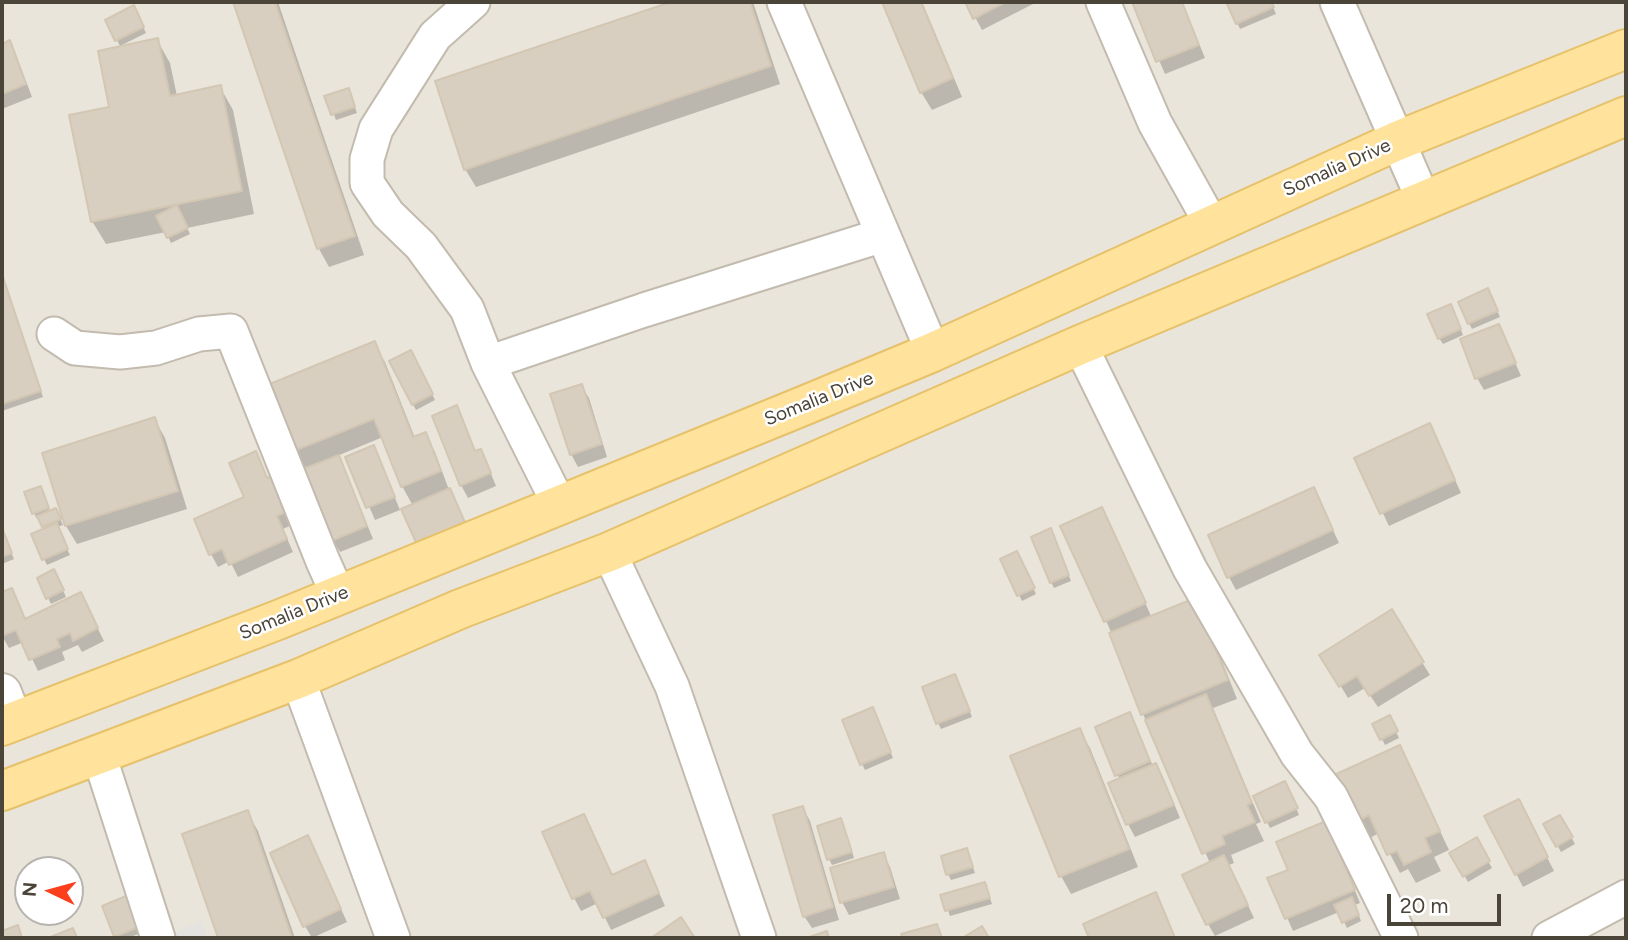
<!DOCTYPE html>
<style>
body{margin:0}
#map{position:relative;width:1628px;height:940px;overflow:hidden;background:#f6f3ec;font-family:Figtree,sans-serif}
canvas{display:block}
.frame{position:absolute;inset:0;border:4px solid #4b4439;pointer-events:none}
.north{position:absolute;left:14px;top:856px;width:70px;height:70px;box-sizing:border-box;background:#fff;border:2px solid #b7b4b0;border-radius:50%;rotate:275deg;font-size:19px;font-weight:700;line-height:28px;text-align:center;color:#4b4439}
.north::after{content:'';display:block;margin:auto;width:24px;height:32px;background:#fc3f1d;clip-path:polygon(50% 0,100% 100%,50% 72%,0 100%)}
.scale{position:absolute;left:1387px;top:894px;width:114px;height:32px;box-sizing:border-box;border:4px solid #4b4439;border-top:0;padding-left:9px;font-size:21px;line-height:24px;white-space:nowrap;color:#4b4439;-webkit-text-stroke:5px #fff;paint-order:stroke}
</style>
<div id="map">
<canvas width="1628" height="940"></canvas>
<div class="frame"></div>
<div class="north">N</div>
<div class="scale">20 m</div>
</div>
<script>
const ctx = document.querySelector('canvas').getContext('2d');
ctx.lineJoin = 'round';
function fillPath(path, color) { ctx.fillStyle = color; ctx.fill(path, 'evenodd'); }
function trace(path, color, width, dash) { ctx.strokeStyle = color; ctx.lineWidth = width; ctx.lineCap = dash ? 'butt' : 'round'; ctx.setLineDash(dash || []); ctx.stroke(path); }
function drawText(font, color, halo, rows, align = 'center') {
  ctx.font = font + ' Figtree,sans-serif'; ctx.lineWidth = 5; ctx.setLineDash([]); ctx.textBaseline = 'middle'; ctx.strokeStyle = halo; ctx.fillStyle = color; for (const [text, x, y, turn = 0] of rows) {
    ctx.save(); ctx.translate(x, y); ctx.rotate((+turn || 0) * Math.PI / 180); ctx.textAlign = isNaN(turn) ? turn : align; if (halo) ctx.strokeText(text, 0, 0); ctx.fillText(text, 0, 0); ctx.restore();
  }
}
fillPath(new Path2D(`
 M2,2H1626V938H2ZM28,870H70V912H28Z`), '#eae5da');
fillPath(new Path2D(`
 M201,921L207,938H161Z`), '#e5e3e0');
fillPath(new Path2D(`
 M235,2H278L364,255L329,267L319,249Z
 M677,2H753L780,84L476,187L465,169L437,82Z
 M884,2H922L962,97L932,110L921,92Z
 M967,2H1037L982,30Z
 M1134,2H1182L1205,58L1165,74Z
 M1237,2H1271L1276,14L1240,29L1229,5Z
 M137,13L146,33L120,46L107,21Z
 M157,40L170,63L177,96L220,87L233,110L254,214L187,228L190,234L171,243L166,232L106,244L92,221L111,109Z
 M9,43L16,55L32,97L2,109V45Z
 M351,96L357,113L336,120L327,97Z
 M2,275L43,397L2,411Z
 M1491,296L1500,317L1472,329L1469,323Z
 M1454,312L1463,335L1443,344L1439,338Z
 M1499,326L1521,376L1484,390L1477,378Z
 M374,344L385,362L415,438L425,434L435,452L449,490L473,540L413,506L402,486L383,437L337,456L345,470L373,539L340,552L333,540L303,470L292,451Z
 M411,352L435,400L416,410L391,362Z
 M581,386L589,398L607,457L578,467L571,454Z
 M456,407L476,453L487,464L496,486L468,498L461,485Z
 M155,420L165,438L187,509L77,544L66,526L44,454Z
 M1436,438L1461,493L1389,526L1357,459Z
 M374,447L400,510L375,520L348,458Z
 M255,453L268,480L300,521L283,529L293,552L238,577L230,561L218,567L211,554L246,498Z
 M41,488L50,512L59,516L63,525L57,527L70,555L47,565L44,559L45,529L40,518L37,519L34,513Z
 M1314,489L1339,543L1236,590L1229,577Z
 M1108,521L1152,618H1205L1237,699L1213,708L1261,822L1256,824L1264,841L1231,855L1234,863L1229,865L1254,918L1215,936L1208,924L1210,863L1143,714L1112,634L1063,527Z
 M2,532L14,559L2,564Z
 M1053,536L1071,581L1054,588L1051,582Z
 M1020,559L1036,594L1022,601L1019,595Z
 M57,577L66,597L51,604L39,579Z
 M11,590L26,621L87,607L104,641L82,652L78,645L62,652L65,660L38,671L24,642L9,648L2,636V594Z
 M1391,612L1430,675L1378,707L1365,688L1348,698L1322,655Z
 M958,681L972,717L941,729L938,723Z
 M1129,714L1153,766L1156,765L1163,777L1180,818L1135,837L1128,824L1120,780L1097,728Z
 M876,715L893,758L865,770L862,764Z
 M1389,718L1399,738L1385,745L1375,725Z
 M1079,730L1090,748L1138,867L1071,894L1061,876Z
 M1400,747L1449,850L1434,857L1441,871L1416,883L1408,869L1400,873L1379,833L1368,839L1357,821Z
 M1288,789L1299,815L1270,828L1267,822Z
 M803,808L810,821L839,920L812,928L804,916Z
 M247,812L258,831L295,938H220L184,835Z
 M1525,814L1554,871L1523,887L1487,817Z
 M1560,817L1575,844L1561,852L1546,825Z
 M844,826L854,858L832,865L829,859Z
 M1333,836L1360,903L1355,905L1361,921L1347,928L1339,912L1293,931L1270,879L1290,871Z
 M1476,840L1492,868L1468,882L1452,853Z
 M314,850L347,922L312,938L305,926Z
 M883,854L890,867L900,899L849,915L842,902Z
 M969,856L975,873L951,880L948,874Z
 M651,875L665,906L611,930L598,903L581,911L574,898L612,877Z
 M985,884L992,904L950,916L943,896Z
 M1155,895L1176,938H1090L1085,925Z
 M125,898L141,933L128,938H116L104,907Z`), '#0003');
const building = new Path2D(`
 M233,2H275L355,236L317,249Z
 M671,2H750L771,66L464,170L435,81Z
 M882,2H921L953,78L920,93Z
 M965,2H1006L973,19Z
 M1132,2H1182L1199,45L1156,62Z
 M1232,2H1271L1274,7L1236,24L1227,4Z
 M134,5L144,27L115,41L105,20Z
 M158,38L170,96L221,85L242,191L91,222L69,115L109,107L98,51Z
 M10,40L26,84L2,94V44Z
 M349,88L355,107L331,115L324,96Z
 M177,205L188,228L167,238L156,216Z
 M2,274L41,391L2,404Z
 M1488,288L1498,311L1468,324L1458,302Z
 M1451,304L1461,329L1438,339L1427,314Z
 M1499,324L1516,363L1475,379L1460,339Z
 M375,341L413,437L426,432L441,471L401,487L374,419L291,452L265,386Z
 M411,350L433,394L412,405L389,361Z
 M582,384L602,444L570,455L550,394Z
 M457,405L475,451L481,449L491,473L460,486L432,416Z
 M155,417L178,491L65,526L42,453Z
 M1430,423L1455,480L1380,514L1354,458Z
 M374,445L395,497L366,508L345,457Z
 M256,451L267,478L279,473L294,508L277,516L287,539L229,565L222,549L209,555L194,519L244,497L229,463Z
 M339,455L367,526L331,541L303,469Z
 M41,486L49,508L32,514L24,492Z
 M1314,487L1333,530L1227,578L1208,535Z
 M450,488L467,527L419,549L401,509Z
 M1102,507L1146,603L1104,622L1060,526Z
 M56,508L61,519L42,527L37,516Z
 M57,523L68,549L42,560L31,534Z
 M1051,528L1069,575L1050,583L1031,537Z
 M3,530L12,553L2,557V531Z
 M1017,551L1035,588L1017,596L1000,559Z
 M54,569L64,590L46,599L37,578Z
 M12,588L25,619L81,592L98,628L73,641L70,633L57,639L60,647L29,660L16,630L2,636V592Z
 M1195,598L1228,680L1141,715L1109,633Z
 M1392,609L1424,662L1369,696L1357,676L1339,687L1319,655Z
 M955,674L970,711L936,724L922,687Z
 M1206,694L1252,803L1247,805L1255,822L1222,836L1225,844L1202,854L1145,720Z
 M873,707L891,752L860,765L842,720Z
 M1130,712L1150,761L1115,776L1095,727Z
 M1390,715L1398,731L1380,740L1372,724Z
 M1080,728L1129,849L1059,877L1010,756Z
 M1400,745L1440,831L1425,838L1431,852L1404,865L1397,851L1387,855L1369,815L1356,822L1334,775Z
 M1156,763L1174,805L1126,825L1108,783Z
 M1285,781L1298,808L1265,823L1253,796Z
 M1519,799L1548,857L1515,875L1484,816Z
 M803,806L833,907L803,917L773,815Z
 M248,810L292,938H218L182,834Z
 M584,814L612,875L645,860L659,893L603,918L590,891L572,899L542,832Z
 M1560,815L1573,837L1556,847L1543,824Z
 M841,818L852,852L827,860L817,826Z
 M1326,821L1355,890L1285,919L1267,878L1288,870L1276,842Z
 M308,835L341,909L303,927L270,853Z
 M1477,837L1490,861L1463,877L1449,853Z
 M967,848L973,867L946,875L941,856Z
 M884,852L894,887L840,903L830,868Z
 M1224,855L1248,905L1206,925L1182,875Z
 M985,882L990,898L945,911L940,895Z
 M1156,892L1175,938H1089L1083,924Z
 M126,896L139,927L114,937L102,906Z
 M1352,897L1359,915L1342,923L1334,905Z
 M681,917L695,938H651Z
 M937,924L942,938H903L901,934Z
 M18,925L22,938H2V931Z
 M982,926L989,938H962Z
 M73,928L77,938H48Z
 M827,931L829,938H806Z`);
fillPath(building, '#d8cfc1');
trace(building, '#d3c7b4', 2);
const minor = new Path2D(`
 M473,2L435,36L376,129L367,159V183L388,214L421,246L467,309L488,363L559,504
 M784,2L933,352
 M1103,2L1155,123L1212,225
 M1337,2L1423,199
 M54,334L75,348L120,352L156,348L199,334L231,331L322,559L338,595
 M1080,345L1190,569L1297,754L1331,797L1401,938
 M488,363L644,310L883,235
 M609,552L672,686L759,938
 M298,679L393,938
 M99,755L158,938
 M1549,938L1626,897`);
const tertiary = new Path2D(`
 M2,693L13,721`);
const primary = new Path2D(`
 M2,726L278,620L803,406L933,352L1397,141L1626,49
 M2,791L298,679L460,609L609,552L1080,345L1626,116`);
trace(minor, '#c2bbae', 37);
trace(tertiary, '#c2bbae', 42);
trace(primary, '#e6c16a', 42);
trace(minor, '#fff', 33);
trace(tertiary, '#fff', 38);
trace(primary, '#ffe39c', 38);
drawText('19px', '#4b4439', '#fff', [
 ["Somalia Drive",1337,168,-24],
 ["Somalia Drive",819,399,-22],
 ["Somalia Drive",294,613,-22]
]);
</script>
